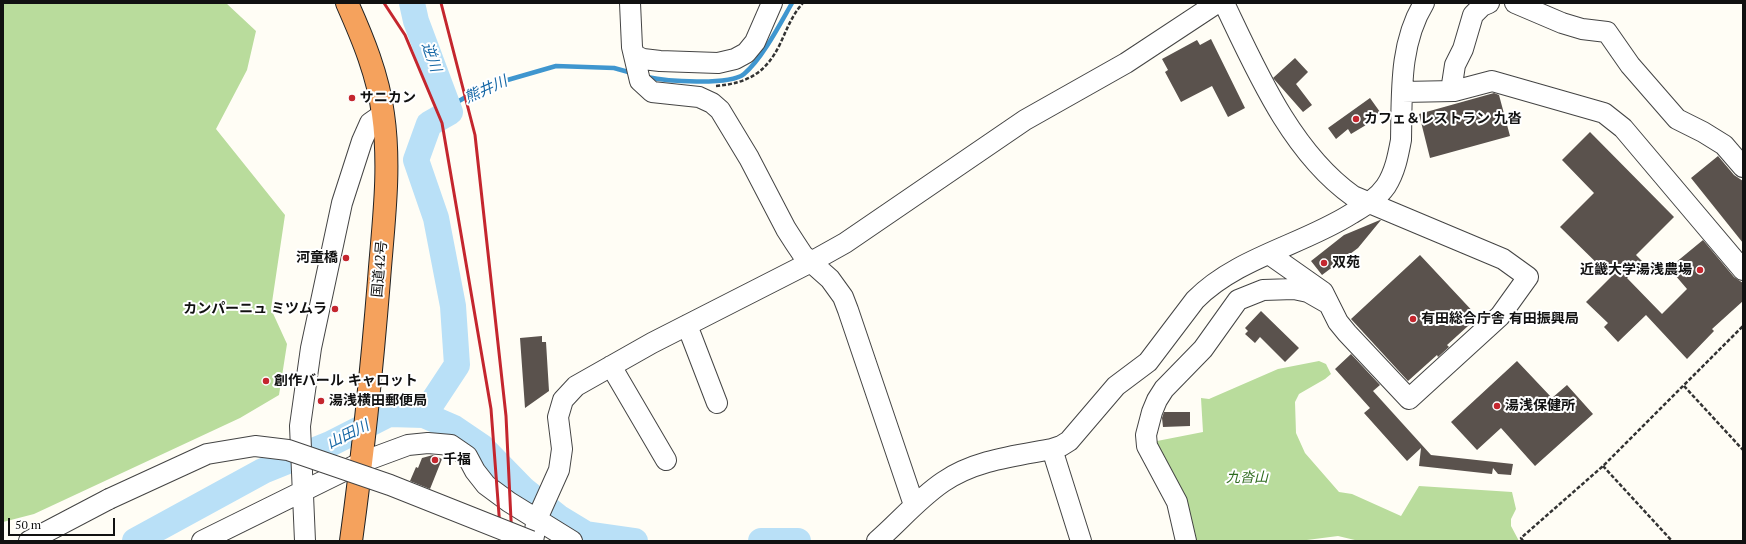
<!DOCTYPE html>
<meta charset="utf-8">
<style>
body{margin:0}
#map{position:relative;width:1746px;height:544px;overflow:hidden;background:#fffdf5;font-family:"PT Serif",serif}
canvas{display:block}
.frame{position:absolute;inset:0;border:4px solid #111;pointer-events:none}
.scale{position:absolute;left:8px;top:518px;width:107px;height:18px;box-sizing:border-box;border:2px solid #111;border-top:0;padding-left:5px;font-size:12px;line-height:14px;white-space:nowrap;color:#111;-webkit-text-stroke:3px #fff;paint-order:stroke}
</style>
<div id="map">
<canvas width="1746" height="544"></canvas>
<div class="frame"></div>
<div class="scale">50 m</div>
</div>
<script>
const ctx = document.querySelector('canvas').getContext('2d');
ctx.lineJoin = 'round';
function fillPath(path, color) { ctx.fillStyle = color; ctx.fill(path, 'evenodd'); }
function trace(path, color, width, dash) { ctx.strokeStyle = color; ctx.lineWidth = width; ctx.lineCap = dash ? 'butt' : 'round'; ctx.setLineDash(dash || []); ctx.stroke(path); }
function drawText(font, color, halo, rows, align = 'center') {
  ctx.font = font + ' "PT Serif","Noto Sans JP",serif'; ctx.lineWidth = 4; ctx.setLineDash([]); ctx.textBaseline = 'middle'; ctx.strokeStyle = halo; ctx.fillStyle = color; for (const [text, x, y, turn = 0] of rows) {
    ctx.save(); ctx.translate(x, y); ctx.rotate((+turn || 0) * Math.PI / 180); ctx.textAlign = isNaN(turn) ? turn : align; if (halo) ctx.strokeText(text, 0, 0); ctx.fillText(text, 0, 0); ctx.restore();
  }
}
fillPath(new Path2D(`
 M5,3H226L256,31L247,70L216,129L285,215L271,309L287,344L279,395L240,418L34,514L3,522V5Z
 M1319,361L1326,364L1331,374L1325,379L1299,394L1295,402L1296,433L1305,453L1339,492L1352,494L1401,516L1419,486L1512,492L1516,509L1511,519V526L1519,541H1359L1338,536L1299,541H1191L1155,451L1157,441L1203,432L1201,398L1209,399L1278,369Z`), '#b9dc9c');
trace(new Path2D(`
 M647,77C665,81 729,86 744,74C762,59 780,24 792,3
 M450,112L459,101L471,94L504,81L556,66L614,68L632,73`), '#3f96cf', 4.5);
trace(new Path2D(`
 M412,3L416,21L450,112L429,124L416,160L436,218L453,306L457,365L424,415
 M135,541L263,471L330,444L389,414L424,415L454,428L482,447L524,490L558,517L586,534L635,541
 M761,541H798`), '#b9e0f7', 26);
fillPath(new Path2D(`
 M1211,39L1245,108L1228,117L1212,86L1181,102L1165,72L1168,70L1162,59L1197,40L1200,45Z
 M1295,58L1308,72L1296,84L1312,105L1303,112L1273,78Z
 M1494,93L1499,95L1510,136L1430,158L1419,114Z
 M1370,98L1380,112L1374,117L1371,122L1351,134L1348,129L1336,139L1328,128Z
 M1590,132L1674,217L1636,255L1643,262L1627,278L1662,314L1687,289L1669,268L1703,240L1734,277L1743,283V301L1712,329L1714,331L1687,359L1646,315L1618,342L1604,327L1608,323L1586,302L1611,277L1560,227L1594,193L1562,160Z
 M1718,156L1734,175L1743,181V243L1691,178Z
 M1380,220H1381L1358,248L1322,275L1311,261L1344,235Z
 M1420,255L1478,317L1447,345L1449,347L1438,357L1437,355L1408,381L1351,319Z
 M1261,311L1299,348L1285,362L1260,337L1255,343L1245,334L1248,331L1245,328Z
 M542,336V342H546L549,391L525,408L520,338Z
 M1351,354L1380,385L1373,391L1431,455L1513,464L1511,475L1498,474L1493,468L1492,474L1419,466L1421,448L1407,461L1364,413L1370,408L1335,369Z
 M1517,361L1552,398L1567,385L1593,414L1535,466L1501,428L1477,450L1451,422Z
 M1164,412H1190V426L1163,427L1162,418Z
 M433,455L442,459L430,489L410,481L416,467L418,468L422,458Z`), '#5a524d');
const minor = new Path2D(`
 M630,3L632,47L640,81L652,92L699,97L712,103L720,110L749,158L786,229L795,243L803,255L830,279L843,297L848,310L914,505
 M1224,3C1256,70 1291,152 1353,196L1503,259L1528,277L1500,316L1409,399L1347,333L1338,322L1329,304
 M1515,3L1562,23L1582,29L1607,32L1630,65L1677,119L1703,132L1724,145L1743,167
 M634,55L643,59L660,61L718,63L735,59L746,53L755,42L772,3
 M1451,91L1455,65L1463,49L1473,15L1482,6L1489,3
 M1402,92L1454,91L1492,81L1604,113L1623,128L1743,270
 M687,325L717,403
 M611,366L666,460
 M1052,449L1081,541
 M29,541L109,499
 M202,541L362,462L408,445L428,443L451,445L467,456L475,471L486,485L509,502L572,541
 M305,541L300,426L311,348L342,203L362,141L370,123L383,114
 M533,541L537,519L559,470L562,449L558,417L563,400L576,386L652,343L811,262L845,243L1025,120L1126,63L1217,3
 M877,541C899,522 918,499 943,482C975,460 1015,456 1052,449L1061,446L1069,441L1116,386L1148,362L1195,300C1236,258 1302,245 1351,214C1364,206 1377,199 1386,186C1395,172 1398,156 1401,140C1402,93 1399,44 1424,3
 M1186,541L1177,502L1147,446L1146,435L1152,412L1157,400L1164,389L1203,349L1238,300L1263,290L1294,289L1308,292L1329,304L1323,292L1269,254`);
const highway = new Path2D(`
 M347,3C363,39 378,75 383,114C391,169 383,226 379,280C372,367 363,454 351,541`);
trace(minor, '#444', 22);
trace(highway, '#222', 24);
trace(new Path2D(`
 M716,86C748,83 766,73 780,44C787,29 792,15 803,3
 M1684,386L1743,450
 M1603,466L1672,541
 M1523,541L1521,538L1603,466L1743,326`), '#333', 2.5, [4, 2]);
trace(minor, '#fff', 20);
trace(highway, '#f5a25d', 22);
trace(new Path2D(`
 M384,3L405,35L442,123L491,409L501,541
 M441,3L475,135L506,416L512,541`), '#c4262e', 3);
const minorBridge = new Path2D(`
 M109,499L207,454L255,446L288,450L390,485L531,541`);
trace(minorBridge, '#444', 22, []);
trace(minorBridge, '#fff', 20);
for (const [x, y, r, color] of [
 [352,98,4,"#c4262e"],
 [1356,119,4,"#c4262e"],
 [346,258,4,"#c4262e"],
 [1324,263,4,"#c4262e"],
 [1700,270,4,"#c4262e"],
 [335,309,4,"#c4262e"],
 [1413,319,4,"#c4262e"],
 [266,381,4,"#c4262e"],
 [321,401,4,"#c4262e"],
 [1497,406,4,"#c4262e"],
 [435,460,4,"#c4262e"]
]) { const dot = new Path2D(); dot.arc(x, y, r, 0, 2 * Math.PI); ctx.fillStyle = color; ctx.fill(dot); trace(dot, '#fff', 1.5); }
drawText('bold 14px', '#111', '#fff', [
 ["サニカン",360,98],
 ["カフェ＆レストラン 九沓",1364,119],
 ["河童橋",338,258,"right"],
 ["双苑",1332,263],
 ["近畿大学湯浅農場",1692,270,"right"],
 ["カンパーニュ ミツムラ",327,309,"right"],
 ["有田総合庁舎 有田振興局",1421,319],
 ["創作バール キャロット",274,381],
 ["湯浅横田郵便局",329,401],
 ["湯浅保健所",1505,406],
 ["千福",443,460]
], 'left');
drawText('14px', '#111', '#fff', [
 ["国道42号",380,269,-85]
]);
drawText('italic 14px', '#2f6b1f', '#fff', [
 ["九沓山",1247,478]
]);
drawText('italic 15px', '#1768a6', '#fff', [
 ["逆川",431,57,71],
 ["熊井川",486,90,-24],
 ["山田川",348,435,-26]
]);
</script>
